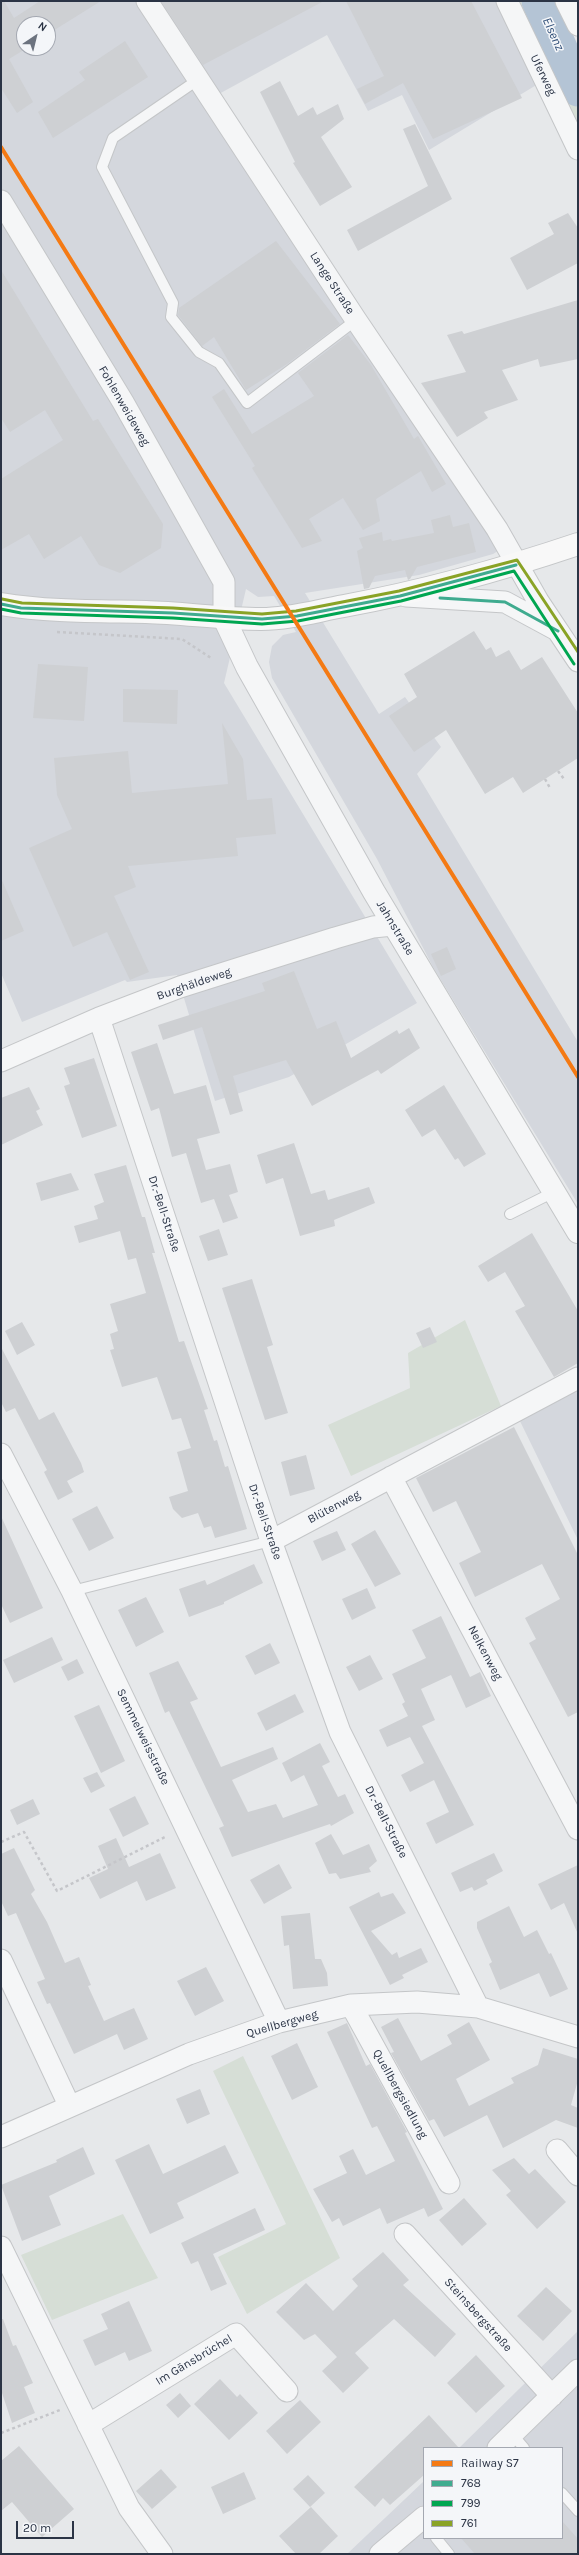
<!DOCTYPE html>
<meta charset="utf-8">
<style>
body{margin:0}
#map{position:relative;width:579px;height:2555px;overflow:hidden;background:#e6e8ea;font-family:Karla,sans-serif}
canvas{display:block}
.frame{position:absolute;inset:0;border:2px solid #2b3445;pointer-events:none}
.legend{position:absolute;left:423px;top:2447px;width:140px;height:92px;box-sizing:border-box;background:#f4f6f9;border:1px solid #a4a8b1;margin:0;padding:5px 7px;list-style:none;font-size:12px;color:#2b3445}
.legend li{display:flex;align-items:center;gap:8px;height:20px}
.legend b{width:20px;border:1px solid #a4a8b1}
.north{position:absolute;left:16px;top:16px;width:40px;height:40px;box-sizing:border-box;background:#f4f6f9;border:1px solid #a4a8b1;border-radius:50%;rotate:35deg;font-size:11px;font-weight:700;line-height:16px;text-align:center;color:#2b3445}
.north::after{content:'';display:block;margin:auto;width:14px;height:18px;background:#6c737f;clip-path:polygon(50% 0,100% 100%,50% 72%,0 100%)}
.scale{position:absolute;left:16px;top:2521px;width:58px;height:18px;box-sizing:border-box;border:2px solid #2b3445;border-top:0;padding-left:5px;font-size:12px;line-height:14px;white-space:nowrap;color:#2b3445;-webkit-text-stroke:3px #f4f6f9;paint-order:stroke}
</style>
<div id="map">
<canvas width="579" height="2555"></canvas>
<div class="frame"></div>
<ul class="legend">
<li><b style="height:5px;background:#f47a14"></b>Railway S7</li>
<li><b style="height:5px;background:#3fab8f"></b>768</li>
<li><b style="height:5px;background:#00a651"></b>799</li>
<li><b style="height:5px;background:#8aa326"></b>761</li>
</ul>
<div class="north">N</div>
<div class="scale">20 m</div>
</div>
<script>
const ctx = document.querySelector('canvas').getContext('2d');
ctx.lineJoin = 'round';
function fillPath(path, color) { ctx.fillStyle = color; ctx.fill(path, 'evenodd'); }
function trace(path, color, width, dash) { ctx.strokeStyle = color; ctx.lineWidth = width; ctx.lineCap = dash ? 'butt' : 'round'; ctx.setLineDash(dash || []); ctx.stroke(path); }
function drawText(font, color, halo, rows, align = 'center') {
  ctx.font = font + ' Karla,sans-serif'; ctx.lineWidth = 3; ctx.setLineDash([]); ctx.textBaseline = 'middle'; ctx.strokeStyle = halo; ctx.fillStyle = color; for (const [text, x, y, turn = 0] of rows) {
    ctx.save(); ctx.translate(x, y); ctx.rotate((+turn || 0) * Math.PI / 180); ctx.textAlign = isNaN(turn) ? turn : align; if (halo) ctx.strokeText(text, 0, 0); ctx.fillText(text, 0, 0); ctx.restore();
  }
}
fillPath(new Path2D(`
 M1,1H499L538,84L429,150L402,95L368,111L327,35L206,101L347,286L503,548L493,554L419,575L305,593L379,714L405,697L441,747L417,774L578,1042V1204L433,967L377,859L272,678L269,662L272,646L283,635L296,632L274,596L258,597L246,589L224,683L417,1003L289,1077L215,1101L177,975L127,982L125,980L22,1022L1,973ZM24,24H48V48H24Z
 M578,1381V1540L518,1417Z
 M578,2331V2554H347L424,2481V2538H562V2448H459Z`), '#d4d7dd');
fillPath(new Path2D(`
 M499,1H553L578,54V152Z
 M465,1320L501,1406L351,1476L328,1425L410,1388L408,1353Z
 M243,2056L340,2258L247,2314L218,2257L286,2224L213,2071Z
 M123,2214L158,2278L52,2320L21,2255Z`), '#d6ded6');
trace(new Path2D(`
 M539,1L578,89`), '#b4c4d5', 35);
fillPath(new Path2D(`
 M1,1H4L14,18L40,1H101L48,34V24H24V48H27L9,59L33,102L17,113L1,88Z
 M161,1H324L203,65Z
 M346,1H471L522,98L433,139L403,83L365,104L357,89L384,76Z
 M125,41L148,77L53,138L38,112L85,80L79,72Z
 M280,81L298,116L313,107L317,115L338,104L344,119L321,137L352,187L320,206L293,163L295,162L260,92Z
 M415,124L452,199L358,251L347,230L428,186L403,129Z
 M568,213L578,228V263L527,290L510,258L554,234L548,223Z
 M276,241L340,324L287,364L246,390L214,337L202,346L178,315L179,308Z
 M1,270L93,421L98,419L163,524L161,548L120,573L99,565L81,536L44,559L29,534L1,550V479L63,440L45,410L10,432L1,418Z
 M578,300V359L540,367L538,359L502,370L518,400L484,412L488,418L457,437L421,383L466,372L447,335L462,331L464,334Z
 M348,335L371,365L414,439L418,436L446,484L432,492L421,471L376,499L380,521L363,530L343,498L309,519L322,541L302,548L252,468L255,466L212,397L224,389L252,434L314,396L298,373Z
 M450,515L453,527L469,523L476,552L417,567L410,579L408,580L405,570L375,576L369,588L364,589L357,551L363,548L359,538L382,532L383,541L391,539L392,541L434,533L431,520Z
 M474,631L486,650L491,647L496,657L509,650L521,670L542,657L578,713V758L523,793L513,777L485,794L446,730L414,752L389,716L417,697L404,674Z
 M38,664L88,667L84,721L33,718Z
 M123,689L178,690L177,724L123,722Z
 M222,723L243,759L247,800L272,798L276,834L236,838L238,856L128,866L136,887L114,896L149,972L130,980L107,932L73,947L29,848L72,829L57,795L54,758L128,751L132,793L228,784Z
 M1,878L24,931L1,941Z
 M447,947L456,969L441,976L431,954Z
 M294,971L317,1029L336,1021L351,1058L397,1030L399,1034L409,1028L420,1048L381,1074L378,1070L312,1106L286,1060L233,1076L243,1111L230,1115L202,1027L163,1040L158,1025L265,991L262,983Z
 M157,1043L174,1094L206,1085L220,1133L197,1139L206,1170L230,1164L238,1192L229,1195L238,1218L223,1223L214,1199L201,1203L186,1153L172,1157L159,1108L151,1111L131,1052Z
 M94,1058L117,1126L82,1138L64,1086L70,1084L64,1068Z
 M444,1085L486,1154L464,1167L458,1158L455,1160L435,1129L422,1137L405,1110Z
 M29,1087L40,1109L36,1111L43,1125L1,1145V1098Z
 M294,1143L311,1194L325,1190L328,1200L369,1187L375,1203L334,1220L335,1226L300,1236L283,1178L266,1184L257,1155Z
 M126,1165L142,1217H145L155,1253H152L179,1342L184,1341L208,1409L204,1410L214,1441L217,1440L225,1467L228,1466L247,1529L215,1538L211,1526L204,1528L198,1513L182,1518L173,1509L169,1497L188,1491L177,1452L191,1448L181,1418L172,1420L157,1377L122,1387L110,1350L114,1349L110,1334L118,1331L110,1304L146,1293L136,1258L128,1260L120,1231L79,1243L74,1226L98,1219L94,1206L104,1202L94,1174Z
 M71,1173L79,1190L41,1201L36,1183Z
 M219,1229L228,1255L208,1261L199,1236Z
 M532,1233L578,1311V1363L554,1377L515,1311L525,1306L505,1272L488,1282L478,1266Z
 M252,1279L273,1345L267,1347L288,1413L265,1420L222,1288Z
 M22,1322L35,1345L17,1355L5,1331Z
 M430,1327L437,1342L423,1348L416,1333Z
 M1,1347L39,1420L54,1412L81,1463L84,1472L67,1481L73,1492L58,1500L44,1472L47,1470L15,1408L6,1412L1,1402Z
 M514,1427L578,1555V1712L568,1717L529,1643L536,1639L525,1618L560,1599L542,1564L475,1597L459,1563L481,1552L456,1501L433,1512L416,1478Z
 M306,1455L315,1489L290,1496L281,1462Z
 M97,1506L114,1538L89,1551L72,1519Z
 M1,1516L43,1608L10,1623L1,1604Z
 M375,1530L401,1574L375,1587L351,1544Z
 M337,1531L346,1550L322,1561L313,1541Z
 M254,1564L263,1583L224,1602V1604L189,1617L179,1589L205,1580L207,1585Z
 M367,1588L376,1608L352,1620L342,1599Z
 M146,1597L164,1632L136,1647L118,1610Z
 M441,1616L470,1677L480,1672L491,1696L466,1708L451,1675L421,1689L435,1720L422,1726L474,1825L436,1844L426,1823L449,1812L434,1780L410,1792L401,1775L424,1763L410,1737L387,1747L379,1730L408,1716L402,1704L405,1702L392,1674L426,1658L412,1630Z
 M52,1637L63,1660L14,1683L3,1660Z
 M270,1643L280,1663L255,1675L245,1656Z
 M370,1655L383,1679L359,1691L346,1667Z
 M77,1659L84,1673L68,1681L61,1667Z
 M178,1661L198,1699L190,1702L221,1767L273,1747L278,1759L232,1780L248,1812L276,1804L283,1818L318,1805L304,1775L291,1782L282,1763L320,1743L330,1762L322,1766L338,1797L345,1794L354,1813L331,1826L330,1824L232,1857L219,1828L224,1826L169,1711L165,1713L149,1673Z
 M295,1694L304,1712L266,1731L257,1713Z
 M99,1705L125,1761L101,1773L74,1716Z
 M97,1772L105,1786L91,1793L83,1778Z
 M135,1796L149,1824L123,1837L109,1809Z
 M33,1799L40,1814L17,1825L10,1810Z
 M331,1834L343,1855L369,1844L377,1861L369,1868L371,1872L340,1879L336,1873L329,1874L315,1843Z
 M116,1838L129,1867L160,1853L176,1888L146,1901L137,1881L100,1899L89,1878L108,1869L98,1846Z
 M14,1848L35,1890L31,1894L47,1922L65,1963L79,1957L91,1985L88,1986L104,2021L134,2008L148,2039L124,2050L117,2034L74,2054L50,2003L47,2004L37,1982L45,1979L16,1913L8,1916L1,1901V1854Z
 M494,1853L503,1871L486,1880L488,1884L474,1891L472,1887L460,1892L451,1873Z
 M279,1864L292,1888L264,1904L250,1880Z
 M578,1865V1934L564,1903L551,1910L538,1884Z
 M379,1892L381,1897L393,1893L406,1913L371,1931L392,1955L397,1952L399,1958L421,1948L428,1962L402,1975L404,1978L390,1985L349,1907Z
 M509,1906L524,1937L537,1930L549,1954L551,1953L568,1989L550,1997L539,1973L500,1990L489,1964L492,1962L477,1928V1922Z
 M310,1913L315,1959H321L327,1973L328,1986L293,1989L289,1945L284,1946L281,1916Z
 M206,1967L224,2001L195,2016L177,1981Z
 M398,2018L421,2061L452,2044L447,2035L469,2022L490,2060L456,2079L469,2106L514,2083L511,2078L538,2065L543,2048L578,2059V2080L571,2105L578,2108V2128L556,2120L503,2148L487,2115L444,2137L434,2119L429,2121L391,2053L394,2052L381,2027Z
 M347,2023L366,2066L370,2064L407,2132L405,2133L443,2209L428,2217L424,2208L387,2224L380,2208L343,2226L339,2218L332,2222L313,2189L347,2173L339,2156L353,2149L366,2175L395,2161L377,2126L372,2128L327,2032Z
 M297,2043L318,2087L292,2100L271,2056Z
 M200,2089L210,2114L187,2124L176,2099Z
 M149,2144L163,2174L225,2145L239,2173L177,2203L184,2218L150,2234L115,2160Z
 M83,2147L95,2174L49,2196L61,2225L22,2241L1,2185L57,2162L56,2160Z
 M514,2158L529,2174L535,2169L566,2202L537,2229L506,2195L511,2191L492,2170Z
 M464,2198L487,2224L462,2246L439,2220Z
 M255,2208L265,2230L213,2254L227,2284L211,2291L198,2261L191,2264L181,2243Z
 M383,2252L409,2280L403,2285L456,2334L435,2357L394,2319L355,2353L369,2368L343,2393L322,2371L337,2357L315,2334L304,2340L276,2312L306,2283L333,2311L358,2286L352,2279Z
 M546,2287L572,2311L543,2341L517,2316Z
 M129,2301L152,2351L129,2361L125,2352L95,2366L83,2340L108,2329L101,2314Z
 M1,2319H3L13,2346L16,2345L33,2383L24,2387L35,2413L12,2423L1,2390Z
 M476,2355L505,2386L476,2413L447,2383Z
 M220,2379L237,2397L240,2394L258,2413L229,2440L194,2404Z
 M180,2393L191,2406L178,2418L166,2405Z
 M300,2400L321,2422L287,2454L266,2431Z
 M429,2415L459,2448H424V2475L390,2505L383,2498L375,2507L354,2487Z
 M19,2446L74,2509L42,2537L12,2502L1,2511V2461Z
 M161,2469L177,2487L152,2509L136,2491Z
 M244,2472L256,2499L223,2514L211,2487Z
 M308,2475L325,2493L310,2507L293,2489Z
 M311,2507L338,2536L319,2554H296L279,2536Z
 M562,2521L578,2539V2554H475L461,2538H562Z`), '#ced0d3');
const service = new Path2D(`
 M199,79L113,138L102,167L173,303L171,317L199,352L219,363L247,403L356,320
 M510,1214L554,1192
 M72,1591L271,1541
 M513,2435L524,2448
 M562,2493L578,2511
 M436,2538L449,2554`);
const minor = new Path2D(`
 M147,1L356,320L497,529L538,601L578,661
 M507,1L578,149
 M566,1L578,25
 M1,201L123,402L224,582V618
 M406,596L505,602L555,629
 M99,1018L271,1541L340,1732L478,2007
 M1,1061L99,1018L180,987L335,938L373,927L393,925
 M1,1454L72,1591L279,2022
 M391,1477L578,1829
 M271,1541L578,1378
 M1,1960L69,2105
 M351,2005L449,2183
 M1,2137L189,2054L279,2022L351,2005L417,2002L478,2007L578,2037
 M557,2150L578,2175
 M405,2234L552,2396
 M1,2247L129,2508L162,2554
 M88,2425L236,2334L287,2391
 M498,2448L578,2370
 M380,2554L424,2517`);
const tertiary = new Path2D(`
 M224,618L247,667L374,892L578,1232`);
const secondary = new Path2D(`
 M1,604C49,612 98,611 146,612C184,613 222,619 261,619C289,619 316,611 344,606C425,591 501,570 578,544`);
trace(service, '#c4c6c8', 12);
trace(minor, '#c4c6c8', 23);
trace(tertiary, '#c4c6c8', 24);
trace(secondary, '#c4c6c8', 24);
trace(new Path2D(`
 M57,632L182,639L211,658
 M558,771L564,779
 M545,779L550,788
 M1,1842L24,1832L57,1891L167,1836
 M1,2433L60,2410`), '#c5c6ca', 2.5, [3, 3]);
trace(service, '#f5f6f7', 10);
trace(minor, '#f5f6f7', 21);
trace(tertiary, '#f5f6f7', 22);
trace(secondary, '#f8f8f8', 22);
trace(new Path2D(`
 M440,598L505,602L558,631
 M1,604L21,608L173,613L262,619L297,616L400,596L516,565`), '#3fab8f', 3);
trace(new Path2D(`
 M1,609L21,613L173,618L262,624L298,621L401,601L514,571L574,664`), '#00a651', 3);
trace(new Path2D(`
 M2,599L22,603L173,608L262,614L296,611L399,591L517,560L578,652`), '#8aa326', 3);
trace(new Path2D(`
 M1,147L578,1077`), '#f47a14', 4);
drawText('12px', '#2b3445', '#f4f6f9', [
 ["Uferweg",543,75,64],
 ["Lange Straße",332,283,57],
 ["Fohlenweideweg",124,406,60],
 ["Jahnstraße",395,928,59],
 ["Burghäldeweg",194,984,-19],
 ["Dr.-Bell-Straße",164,1214,72],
 ["Blütenweg",334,1507,-28],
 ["Dr.-Bell-Straße",265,1522,71],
 ["Nelkenweg",485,1653,62],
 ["Semmelweisstraße",143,1737,64],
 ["Dr.-Bell-Straße",386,1822,63],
 ["Quellbergweg",282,2024,-16],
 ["Quellbergsiedlung",400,2094,61],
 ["Steinsbergstraße",478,2315,48],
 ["Im Gänsbrüchel",194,2360,-31]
]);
drawText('italic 13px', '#34527a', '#f4f6f9', [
 ["Elsenz",553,34,66]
]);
</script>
